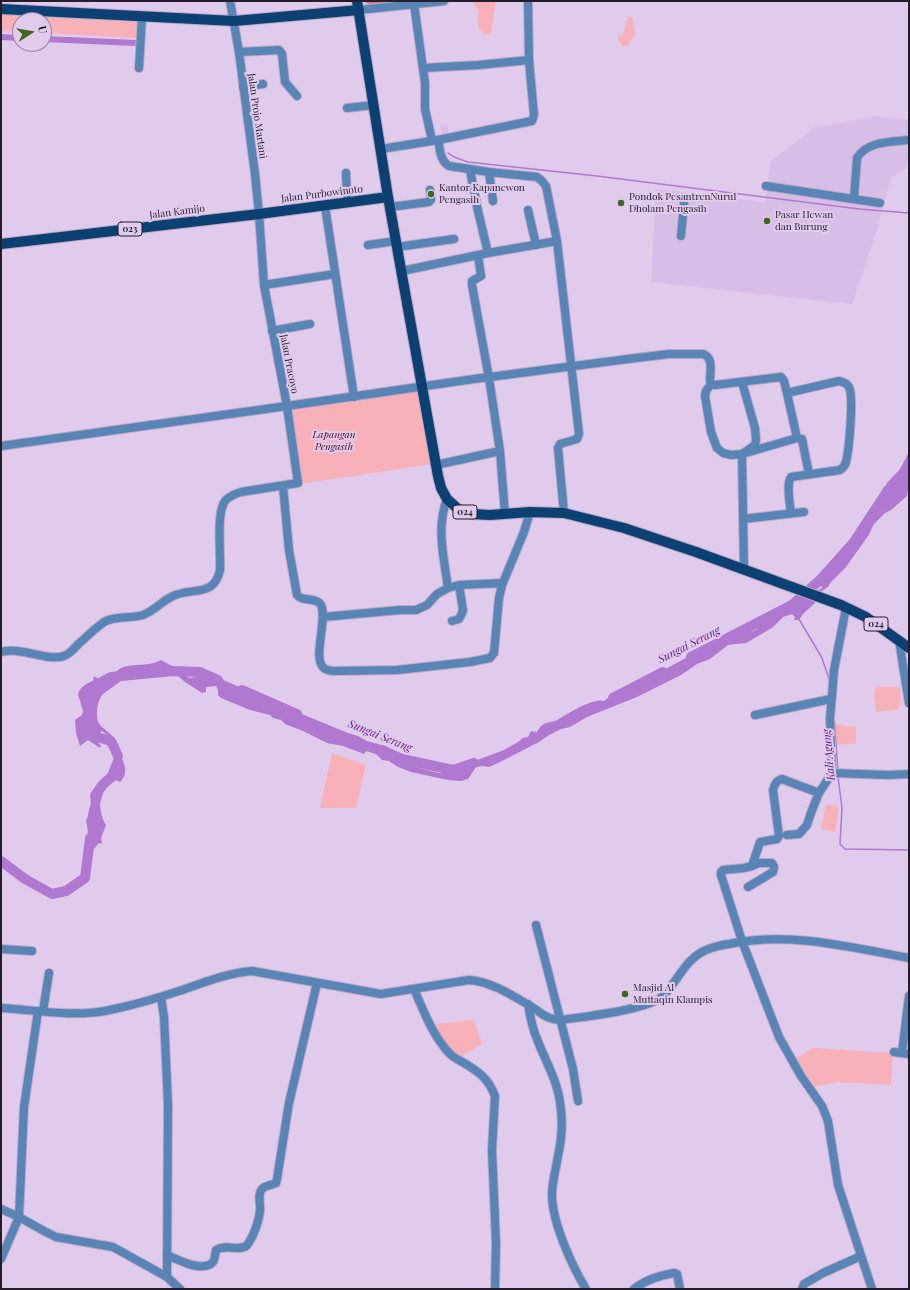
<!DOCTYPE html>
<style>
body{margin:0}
#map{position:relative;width:910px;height:1290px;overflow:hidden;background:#e0cbed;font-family:"Playfair Display",serif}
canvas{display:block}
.frame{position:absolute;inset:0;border:2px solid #251d2a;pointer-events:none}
.north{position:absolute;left:12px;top:12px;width:40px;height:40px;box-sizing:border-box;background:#e0cbed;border:1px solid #95859f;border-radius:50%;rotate:78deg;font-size:11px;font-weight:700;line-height:16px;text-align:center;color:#251d2a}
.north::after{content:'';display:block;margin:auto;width:14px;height:18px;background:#41651e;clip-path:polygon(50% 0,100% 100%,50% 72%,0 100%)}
</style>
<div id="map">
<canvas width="910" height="1290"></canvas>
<div class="frame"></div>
<div class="north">U</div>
</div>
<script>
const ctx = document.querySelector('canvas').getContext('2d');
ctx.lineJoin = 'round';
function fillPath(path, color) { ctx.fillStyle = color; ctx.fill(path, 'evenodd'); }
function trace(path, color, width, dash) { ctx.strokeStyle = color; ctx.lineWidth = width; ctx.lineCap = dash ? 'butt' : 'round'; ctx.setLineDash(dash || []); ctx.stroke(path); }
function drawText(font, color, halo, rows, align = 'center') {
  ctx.font = font + ' "Playfair Display",serif'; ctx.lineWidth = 4; ctx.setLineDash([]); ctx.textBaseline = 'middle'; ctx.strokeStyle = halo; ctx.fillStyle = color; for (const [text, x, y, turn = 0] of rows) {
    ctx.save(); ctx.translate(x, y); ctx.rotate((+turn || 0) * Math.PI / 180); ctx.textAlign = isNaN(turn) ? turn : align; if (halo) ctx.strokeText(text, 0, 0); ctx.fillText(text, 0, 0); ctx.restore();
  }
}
fillPath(new Path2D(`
 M878,116L909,120V166L891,178L874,240L852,304L651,282L656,189L765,202L770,162L815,127Z
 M447,124L449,134L442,135L440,125Z`), '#d7bee6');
fillPath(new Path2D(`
 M496,1L491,32L489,34L485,35C478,29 475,19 479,11L473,4L474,2Z
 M1,11L138,19L136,38L44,33V20H20V32L1,31Z
 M628,17H632L636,35L632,39L629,45L623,47L618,40V36H622L625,28Z
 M422,391L433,464L300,484L291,409Z
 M876,687H900L901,705L899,707L897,710L876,712L874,695Z
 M831,724L856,727V743L840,745L831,744Z
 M332,753L366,765L356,808H320Z
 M826,804L839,807L835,832L821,829Z
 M474,1020L482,1044L460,1057C447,1050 440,1038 434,1024Z
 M813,1048L893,1053L891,1085L838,1082L813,1087L795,1059Z`), '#f8b1b8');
fillPath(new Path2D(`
 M363,1H398C388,2 371,8 363,1Z`), '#e07180');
fillPath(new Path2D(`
 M909,452V484L907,496L891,510L885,513L874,524L868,536L846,567L831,582L828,587L823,590L815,603L803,614L799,620H794L795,617L792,614L783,617L772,628L746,643L728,645L710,659L697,664L681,675L637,697L587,717L570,727L561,729L549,735L539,742L498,763L489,767L483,766L476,767L468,779L461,781L448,780L411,772L398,767L389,761L382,760L376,754L366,751L364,754L343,746L327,743L303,731L285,724L281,720L273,718L270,715L250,710L221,698L218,695V690L216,686L206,687V692L202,693L185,682L171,670L160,667L150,671L132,673L103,694C97,700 94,719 101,726C105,730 109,732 113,737C115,740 116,744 117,748C122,759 131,772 120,782L116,780C111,782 105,785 103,790C98,800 100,817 106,825L101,838L102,844L99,843L94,849H91L85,853L88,848L84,850C88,839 89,831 86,821C89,815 88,810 91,804L90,794L96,786L102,788L115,755L111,738L102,731L97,735V741L101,746L100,748L88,740L80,746L76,733L75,720L82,715L83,711L78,694C80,687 87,683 93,681L94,676L103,682C112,678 116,668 127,666C139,664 150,666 161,660L172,666L181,674L190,678L209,674L251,692L259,701L280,708L292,710L348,733L358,736L367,741L388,747L387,749L400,763L439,773L454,772L459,770L465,764L477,760L504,750L518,742L523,738L528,737L531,731L537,732C539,728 541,725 546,723C549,722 552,722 555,721C566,715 593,697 604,701L608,698L610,695L628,691L647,683L653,676L693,654L721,646L740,636L756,630L765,621L780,615L787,610L792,603L820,589L823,587L820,586L826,574L850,548L853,540L863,531L873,517L880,506L882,495L887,483L900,469Z`), '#b078d0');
trace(new Path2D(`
 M448,153L454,157L468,162L597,176L859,209L909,213
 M799,619L822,658L830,682
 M834,717L838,771
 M838,777L842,808L840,844L845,849L909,850`), '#b078d0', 1.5);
trace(new Path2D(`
 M1,37L20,38
 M44,39L135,43`), '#b078d0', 6);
trace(new Path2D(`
 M691,657L792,605L820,580L854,542L888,490
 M91,688L111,677L173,671L200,672L218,680
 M242,690L297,714
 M613,698L663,672
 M87,732V734L111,741L118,756
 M382,750L402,759L453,770L474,763
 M96,800C98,787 104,783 114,775
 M1,861L25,879L52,894L66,891L85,878L90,838`), '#b078d0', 10);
const minor = new Path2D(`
 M230,1L239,52L255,174L259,214L264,285L287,406L474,379L628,359L669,354H703C714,358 710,371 710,381L711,384L715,385L781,377L784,381L787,393L839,381C843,382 847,383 849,387C854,397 849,450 846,462C845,466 843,468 840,470L791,477C786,484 790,504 791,513
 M414,4L425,83V109L432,140
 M359,10L444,1
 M239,52L279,50L282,54L285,82L297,96
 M139,68L142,16
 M423,68L479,65L529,60
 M243,87L263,84
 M347,108L374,105
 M438,140C440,149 440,161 449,166L489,172L537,177L541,180L546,186L557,241L579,434L577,439L560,444L558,448L564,513
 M381,149L438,140L532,121L534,115L529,60L528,1
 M470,170L478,211L488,253
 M489,172L493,201
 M346,173L347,203
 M766,186L880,203
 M854,198L857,158C867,141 891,142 909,140
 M325,206L354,397
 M390,207L429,202L431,200L430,190
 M528,210L536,245
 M681,236L684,203
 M368,245L396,241
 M397,247L454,239
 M478,255L481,276L472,281V285L489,378L500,451L505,514
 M402,271L488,253L557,241
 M264,285L335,274
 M272,331L310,324
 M711,384L706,391L705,396L711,432L717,448L723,453L731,455L742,454L755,445L756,440L755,428L742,382
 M797,438L802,439L809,474
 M1,446L287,406L298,483L241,492C235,494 229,496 225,501C216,513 221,555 220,570C214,599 190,586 171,597C161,602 154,611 143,615C131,619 116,615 104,622C97,627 89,634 83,640C77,644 72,653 64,656C48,662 20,646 1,652
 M436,465L500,451
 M283,486L289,550L297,595C302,602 317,597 321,605C328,620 311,661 325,669C327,670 331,671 334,671L397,670L470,662L490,658L494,653L499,598L502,585L524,532L530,512
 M447,499C436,528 444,558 448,588
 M743,519L804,512
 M744,569L742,454L797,438L787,393
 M323,617L400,610H416L427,605L437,594L448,588L459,585L503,583
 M452,621L459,619L462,613L463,610L459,585
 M899,640L909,703
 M755,715L831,699
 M832,773L889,775L909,774
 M787,835L799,834L807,825L812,810L819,793L832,773L830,718L832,696L834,670L846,608
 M752,866L744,868L723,870L721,872V875L742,941L779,1037L801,1076L822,1106L828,1121L838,1185L872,1289
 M748,887L773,872L774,867L772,863H759L752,866L760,842L777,839L779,836L773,790C775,784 776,781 782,779L819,793
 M536,925L573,1069L578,1101
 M1,949L32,951
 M414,989C424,1012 433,1036 450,1054C454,1058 459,1060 464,1063C479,1072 488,1078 495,1096L492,1150L496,1243L495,1289
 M528,1004C530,1016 532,1028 537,1039C545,1060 557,1080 560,1102C563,1120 562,1138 558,1156C556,1169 552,1182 552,1195C552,1222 572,1266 586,1289
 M1,1008C35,1010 71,1017 105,1011C130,1006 155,999 179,991C203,983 227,973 252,971L381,994L469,980C489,981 510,994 527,1004C540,1011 544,1019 560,1020C581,1017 649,1010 663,996C678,981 685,959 706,950C713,947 721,945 729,944C788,931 850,947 909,958
 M43,1011L49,973
 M894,1052L909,1054
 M902,1053L909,996
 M1,1209L19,1217L44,1231L56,1237L113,1247L167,1277L168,1105L164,1017L161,997
 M167,1255C178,1260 203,1273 213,1262C215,1260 215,1254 216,1250C226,1243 242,1253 248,1244C254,1235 259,1221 260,1211C261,1204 257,1195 262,1189C264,1186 272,1185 276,1183L277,1179L289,1103L317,983
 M1,1259L19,1217L24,1107L38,1011
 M167,1277L180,1289
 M634,1289C647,1279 659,1276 674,1273L677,1274L680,1289
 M802,1289L804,1284L823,1273L861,1256`);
const major = new Path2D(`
 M357,1L388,197L438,476L441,488L447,499L458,509L471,514L490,515L530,512L564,513L624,528L696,552L841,605L866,617L909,648
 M1,9L234,21L359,10
 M1,244L259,214L388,197`);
trace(minor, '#bba8c6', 10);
trace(major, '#bba8c6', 12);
trace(minor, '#5984b6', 8);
trace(major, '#0c4072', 10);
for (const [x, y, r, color] of [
 [431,194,4,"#41651e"],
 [621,203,4,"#41651e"],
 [767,221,4,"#41651e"],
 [625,994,4,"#41651e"]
]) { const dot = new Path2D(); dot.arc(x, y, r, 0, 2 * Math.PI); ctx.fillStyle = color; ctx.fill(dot); trace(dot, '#e0cbed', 1.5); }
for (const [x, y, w] of [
 [130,229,24],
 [465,512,24],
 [876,624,24]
]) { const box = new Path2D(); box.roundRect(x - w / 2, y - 7, w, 14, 3); ctx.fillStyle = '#e0cbed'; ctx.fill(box); trace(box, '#251d2a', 1); }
drawText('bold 9px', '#251d2a', null, [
 ["023",130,229],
 ["024",465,512],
 ["024",876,624]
]);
drawText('10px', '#251d2a', '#e0cbed', [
 ["Jalan Projo Martani",257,116,82],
 ["Jalan Purbowinoto",322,194,-7],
 ["Jalan Kamijo",177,212,-7],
 ["Jalan Pracoyo",289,364,79]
]);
drawText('10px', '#251d2a', '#e0cbed', [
 ["Kantor Kapanewon",439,188],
 ["Pengasih",439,200],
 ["Pondok PesantrenNurul",629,197],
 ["Dholam Pengasih",629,209],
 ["Pasar Hewan",775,215],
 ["dan Burung",775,227],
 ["Masjid Al",633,988],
 ["Muttaqin Klampis",633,1000]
], 'left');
drawText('italic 10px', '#50091b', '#e0cbed', [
 ["Lapangan",334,435],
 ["Pengasih",334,447]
]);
drawText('italic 11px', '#651c86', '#e0cbed', [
 ["Sungai Serang",689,645,-27],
 ["Sungai Serang",380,736,22],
 ["Kali Agung",829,755,-95]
]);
</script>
